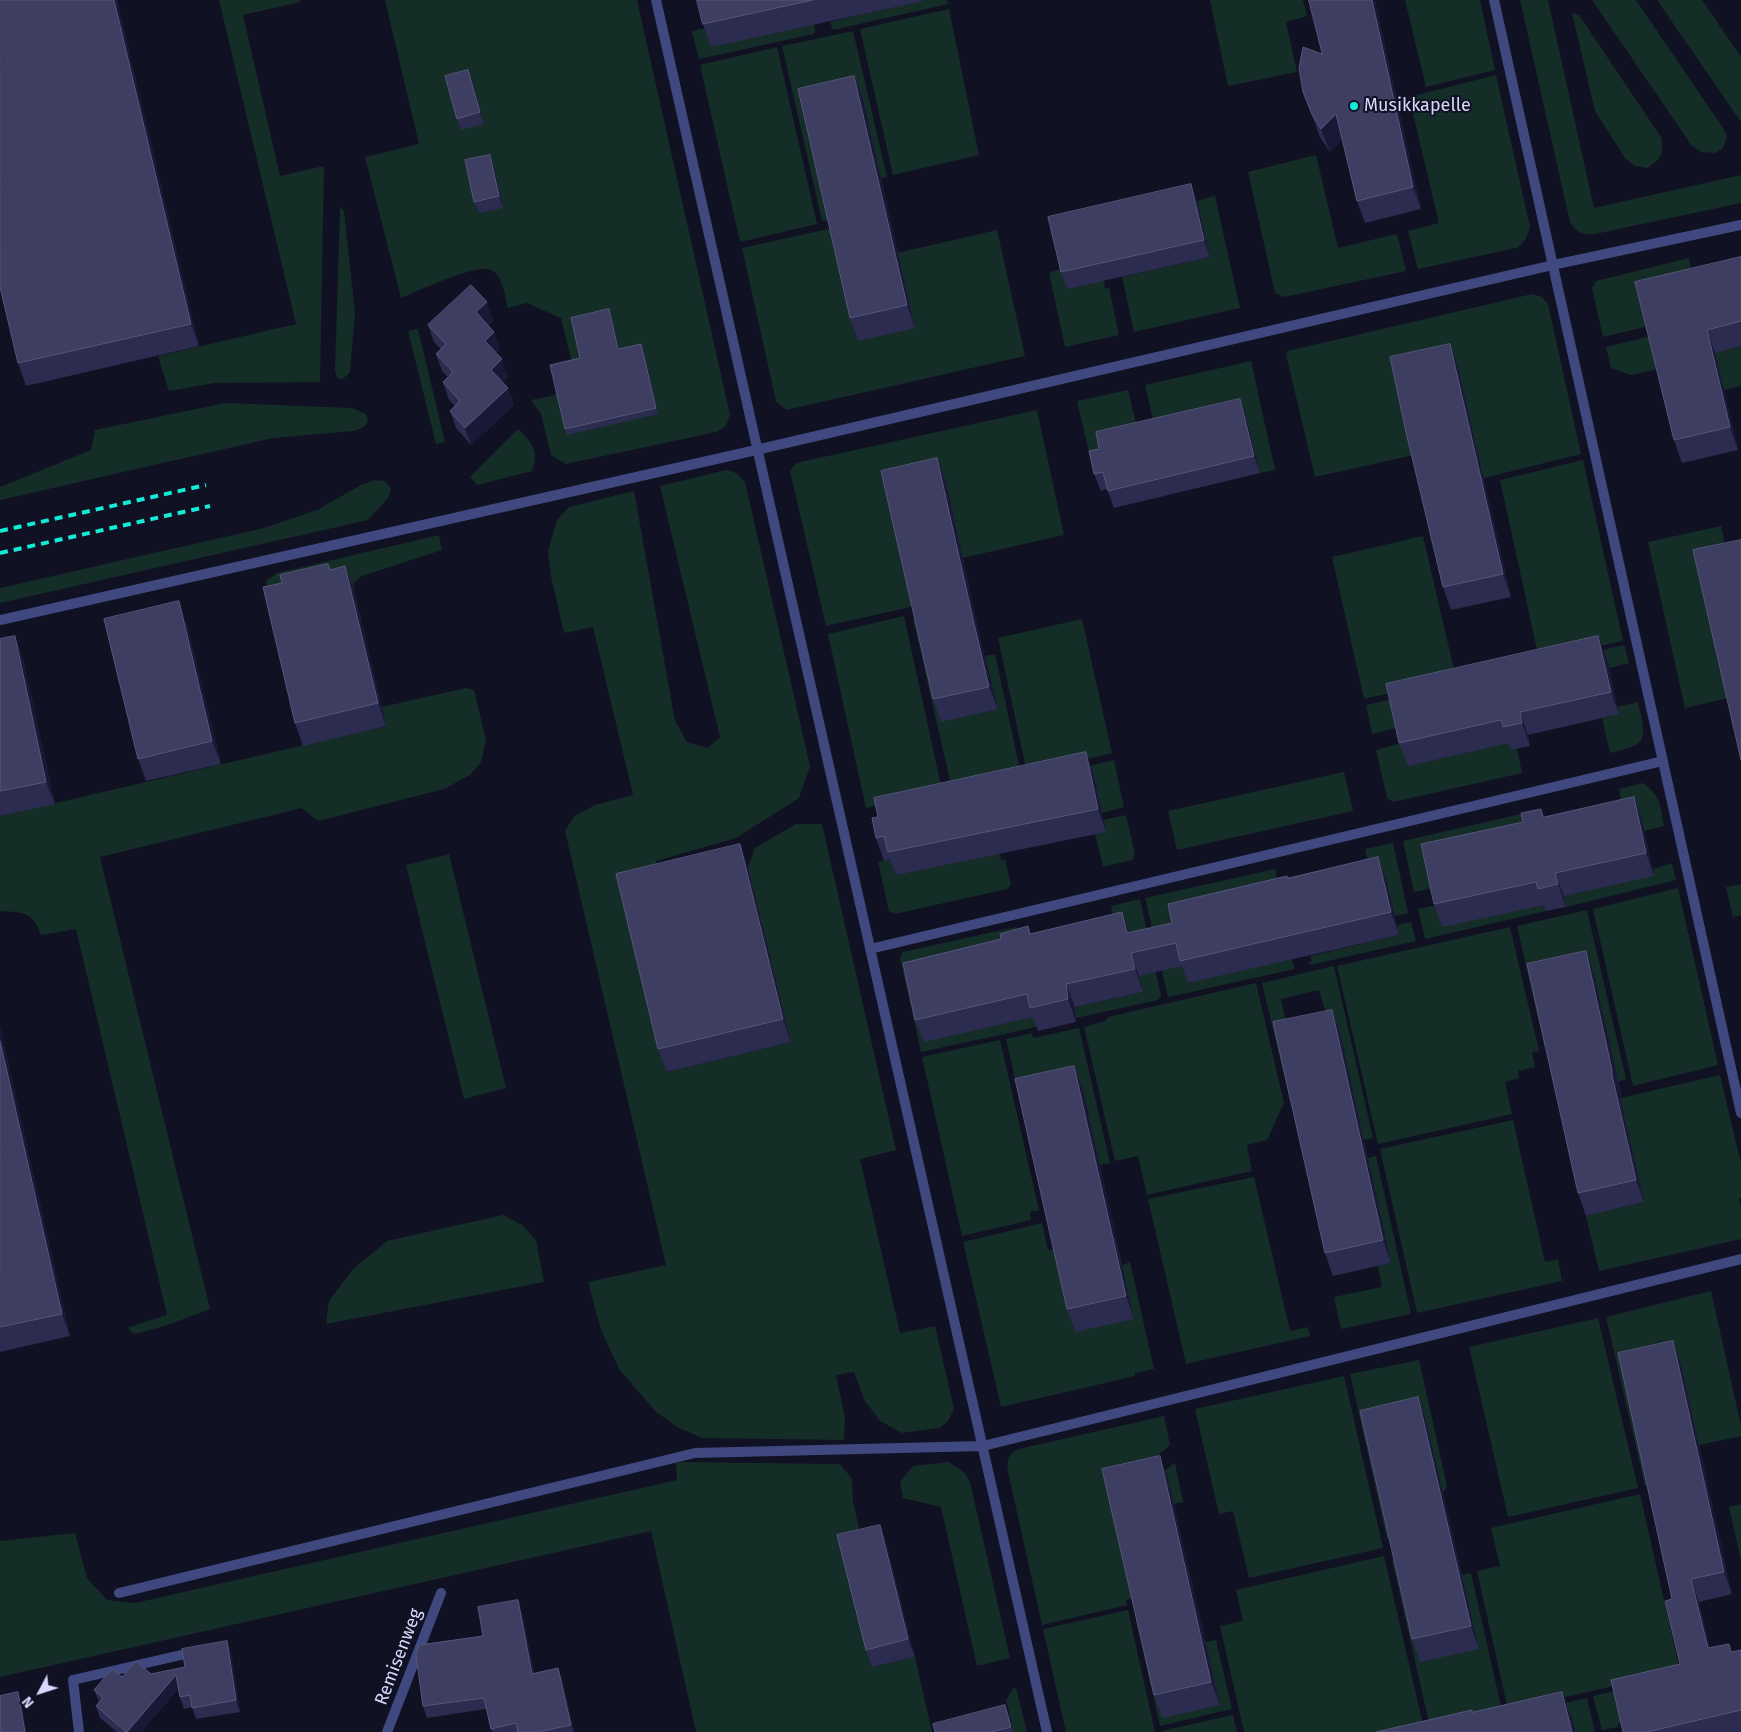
<!DOCTYPE html>
<style>
body{margin:0}
#map{position:relative;width:1741px;height:1732px;overflow:hidden;background:#111124;font-family:"Fira Sans",sans-serif}
canvas{display:block}
.north{position:absolute;left:15px;top:1667px;width:50px;height:50px;-webkit-text-stroke:4px #111124;paint-order:stroke;rotate:230deg;font-size:14px;font-weight:700;line-height:20px;text-align:center;color:#d7d9fc}
.north::after{content:'';display:block;margin:auto;width:18px;height:22px;background:#d7d9fc;clip-path:polygon(50% 0,100% 100%,50% 72%,0 100%)}
</style>
<div id="map">
<canvas width="1741" height="1732"></canvas>
<div class="north">N</div>
</div>
<script>
const ctx = document.querySelector('canvas').getContext('2d');
ctx.lineJoin = 'round';
function fillPath(path, color) { ctx.fillStyle = color; ctx.fill(path, 'evenodd'); }
function trace(path, color, width, dash) { ctx.strokeStyle = color; ctx.lineWidth = width; ctx.lineCap = dash ? 'butt' : 'round'; ctx.setLineDash(dash || []); ctx.stroke(path); }
function drawText(font, color, halo, rows, align = 'center') {
  ctx.font = font + ' "Fira Sans",sans-serif'; ctx.lineWidth = 4; ctx.setLineDash([]); ctx.textBaseline = 'middle'; ctx.strokeStyle = halo; ctx.fillStyle = color; for (const [text, x, y, turn = 0] of rows) {
    ctx.save(); ctx.translate(x, y); ctx.rotate((+turn || 0) * Math.PI / 180); ctx.textAlign = isNaN(turn) ? turn : align; if (halo) ctx.strokeText(text, 0, 0); ctx.fillText(text, 0, 0); ctx.restore();
  }
}
fillPath(new Path2D(`
 M219,0H300V2L243,15L280,176L324,166L320,382L215,383L169,391L158,356L296,324Z
 M385,0H637L730,415L726,426L716,432L566,464L551,455L541,414L531,400L553,396L574,371L561,318L527,303L508,308C505,297 503,275 491,270C476,263 418,291 401,298L365,157L419,144Z
 M922,0H947L948,4L833,30L830,22Z
 M1210,0H1303L1307,16L1286,22L1297,72L1228,86Z
 M1405,0H1480L1495,70L1426,87Z
 M1520,0H1548L1594,208L1741,175V203L1595,234C1583,235 1577,233 1570,222Z
 M1592,0H1636L1723,128L1727,137L1723,148L1715,153L1702,152L1692,146Z
 M1657,0H1702L1741,57V122Z
 M949,9L979,155L893,175L860,29Z
 M1572,13L1579,15L1661,137C1664,154 1662,159 1647,168L1635,166L1625,158L1595,111Z
 M814,23L815,31L814,34L699,59L692,31L706,28Z
 M853,31L887,177L881,178L830,220L822,221L782,46Z
 M777,47L817,224L740,242L700,65Z
 M1496,75L1530,227C1527,237 1525,243 1516,248L1418,269L1408,231L1439,223L1409,97Z
 M1316,155L1338,248L1397,234L1406,271L1284,297L1275,293L1248,172Z
 M1215,196L1240,308L1134,332L1122,277L1210,257L1197,201Z
 M340,207L344,211L355,313L350,372L343,379L338,378L335,372Z
 M833,228L858,340L897,253L997,230L1025,356L786,410L776,401L742,248Z
 M1689,258L1696,292L1649,326L1603,337L1592,288L1596,281Z
 M1062,268L1104,280L1105,289L1109,288L1119,335L1065,347L1049,273Z
 M1532,294L1542,297L1548,304L1581,454L1484,478L1414,455L1315,477L1286,354L1288,351Z
 M418,329L445,442L436,444L408,331Z
 M1651,336L1659,369L1631,375L1611,368L1606,347Z
 M1741,346V386L1724,390L1715,353Z
 M1251,361L1275,470L1260,473L1157,437L1145,385Z
 M1128,390L1140,440L1096,469H1093L1077,401Z
 M225,403L352,408L366,414L368,422L364,427L354,431L273,438L0,500V487L91,450L95,430Z
 M1037,410L1064,535L962,558L915,606L826,626L790,471L796,463Z
 M518,429C533,444 539,450 532,471L477,485L470,477Z
 M1583,460L1623,641L1539,659L1500,480Z
 M726,470L736,473L745,482L810,766L799,798L736,838L656,861V889L667,1072L790,1042L748,867L755,848L796,824H822L896,1150L860,1159L900,1333L935,1326L954,1409L948,1421L939,1428L902,1433L880,1421L865,1401L854,1372L836,1375L845,1418L844,1440L702,1438L679,1428L656,1412L619,1369L601,1330L588,1282L666,1265L565,831L574,816L595,805L633,795L593,627L564,633L551,576L548,551L557,520L569,507L634,491L675,721L687,742L708,748L720,737L660,486Z
 M375,480L385,481L391,489L388,498L368,520L0,603V588L264,528L317,510L361,485Z
 M1721,526L1730,567L1729,698L1685,708L1648,542Z
 M439,535L442,550L362,576L354,582V589L271,610L266,581L277,573Z
 M1423,536L1455,674L1452,679L1364,699L1332,557Z
 M904,616L942,790L866,808L828,634Z
 M917,618L998,709L985,656L995,654L1021,774L952,789L913,619Z
 M1082,619L1112,753L1027,773L998,638Z
 M1624,645L1629,663L1609,668L1607,659L1514,671Z
 M1495,675L1399,727L1372,734L1366,705Z
 M466,688L474,690L486,740L481,762L470,775L444,789L318,821L302,808L100,857L210,1309L168,1325L135,1334L129,1330V1327L167,1315L76,929L41,935C32,910 24,913 0,911V816L386,726L382,707Z
 M1638,702C1646,739 1650,744 1610,753L1602,718L1619,714L1617,707Z
 M1402,743H1510L1511,750L1517,749L1522,773L1393,802L1387,798L1376,750Z
 M1114,760L1124,807L1102,813L1014,783Z
 M1344,772L1353,811L1177,850L1168,811Z
 M1643,783C1661,796 1660,805 1664,826L1644,831L1642,820L1626,823L1619,789Z
 M1525,813L1530,818L1434,888L1414,892L1403,841Z
 M1126,815L1135,854L1132,860L1103,867L1095,834L1103,820Z
 M1393,843L1408,913L1395,916L1386,880L1373,882L1365,849Z
 M1000,853L1001,860H1005L1011,885L1007,889L895,914L889,911L878,862L892,859Z
 M449,854L506,1088L464,1099L406,865Z
 M1672,863L1676,880L1566,907L1564,896L1654,875L1653,869Z
 M1275,869L1280,894L1158,954L1145,898Z
 M1741,884V915L1733,917L1726,887Z
 M1678,888L1718,1065L1633,1086L1593,909Z
 M1140,899L1161,996L1158,1000L1076,1018L1074,1007L1143,992L1119,938L1111,906Z
 M1544,904L1546,911L1425,939L1418,909L1437,905Z
 M1587,910L1626,1079L1618,1082L1549,1048L1545,1049L1517,926Z
 M1411,922L1416,941L1310,965L1309,962H1312L1310,956L1399,935L1397,925Z
 M1016,927L1021,931L1037,1027L921,1052L900,958L903,952Z
 M1510,927L1539,1051L1532,1052L1535,1067L1518,1071L1519,1078L1505,1082L1512,1114L1378,1144L1337,966Z
 M1292,960L1295,969L1168,997L1161,967Z
 M1334,966L1373,1138L1364,1140L1319,990L1281,999L1286,1022L1294,1101H1290L1262,983Z
 M1256,983L1284,1103L1267,1140L1247,1145L1252,1171L1147,1195L1138,1156L1115,1161L1084,1027L1105,1021L1108,1017Z
 M1079,1028L1110,1163L1100,1165L1048,1209H1045L1006,1039L1032,1033L1033,1038Z
 M1000,1040L1039,1210L1030,1212L1031,1220L962,1236L922,1057Z
 M1720,1075L1741,1164V1198L1739,1199L1741,1207V1239L1599,1271L1586,1216L1644,1202L1620,1098Z
 M1513,1120L1545,1262L1558,1259L1562,1281L1417,1313L1380,1149Z
 M1376,1156L1411,1314L1341,1329L1334,1297L1382,1287L1378,1266L1391,1263L1368,1158Z
 M1254,1177L1290,1331L1308,1327L1310,1336L1186,1364L1148,1199Z
 M503,1215L522,1225L536,1240L544,1282L326,1324L329,1301L353,1269L387,1241Z
 M1042,1223L1048,1250L1057,1249L1122,1265L1130,1262L1154,1369L1135,1373V1376L1001,1407L963,1242Z
 M1711,1291L1741,1426V1436L1699,1445L1650,1485L1645,1486L1606,1317Z
 M1598,1318L1638,1488L1508,1517L1469,1347Z
 M1419,1360L1447,1486L1443,1493L1392,1537L1387,1539L1350,1374Z
 M1344,1376L1383,1548L1249,1578L1233,1511L1219,1514L1195,1409Z
 M1164,1416L1170,1445L1142,1469L1135,1598L1126,1600L1127,1605L1042,1625L1008,1472C1007,1459 1007,1455 1019,1449Z
 M676,1462L840,1464L852,1479L853,1501L863,1548L873,1667L915,1657L932,1732H696L651,1531L0,1677V1541L75,1533L87,1578L107,1600L135,1603L677,1480Z
 M949,1462L964,1472L970,1482L1010,1658L977,1666L941,1507L903,1498L900,1482L913,1466Z
 M1175,1463L1183,1502L1174,1504L1168,1479L1157,1476Z
 M1640,1494L1680,1671L1508,1710L1477,1571L1500,1566L1491,1528Z
 M1741,1504V1560L1729,1507Z
 M1384,1556L1424,1729L1409,1732H1244L1220,1626L1243,1621L1236,1590Z
 M1397,1559L1462,1575L1471,1573L1502,1711L1430,1727L1392,1560Z
 M1128,1610L1155,1732H1066L1043,1629Z
 M1138,1615L1206,1642L1216,1640L1232,1709L1160,1726L1135,1616Z
 M1724,1667L1624,1722L1618,1724V1727L1602,1730L1593,1696Z
 M1016,1688L1027,1732H1014L1006,1700L1013,1689Z
 M1587,1698L1595,1732H1575L1571,1715L1551,1706Z
 M1233,1715L1237,1732H1162L1161,1731Z`), '#142d27');
trace(new Path2D(`
 M656,0L1047,1732
 M1494,0L1741,1113
 M0,620L743,453L1553,265L1741,225
 M870,949L1663,761
 M119,1593L695,1453L983,1446L1741,1259`), '#3f497f', 10);
trace(new Path2D(`
 M79,1732L73,1680L194,1652
 M387,1732L441,1593`), '#3f497f', 10);
trace(new Path2D(`
 M0,531L206,485
 M0,553L210,506`), '#13ebd7', 4, [8, 6]);
fillPath(new Path2D(`
 M117,0L199,346L26,386L18,363Z
 M697,0H922L923,1L711,47L703,24Z
 M1375,0L1421,209L1365,223L1357,201L1342,139L1330,152L1320,137L1303,92L1322,54Z
 M468,70L473,82L484,124L461,130L457,119Z
 M854,76L863,99L915,328L858,341L850,318Z
 M494,167L503,208L479,213L474,202Z
 M1197,201L1210,257L1067,289L1061,272Z
 M1741,257V346L1715,353L1738,450L1682,463L1674,440L1635,282Z
 M609,309L611,316L619,349L641,344L643,350L658,414L567,435L565,429L580,358Z
 M493,320L488,325L494,332L500,349L496,353L508,377L502,382L508,388L514,405L471,445L456,428L450,411L455,406L449,400L443,382L448,377L442,371L436,354L441,349L434,342L428,325Z
 M1458,367L1511,597L1451,610L1443,587Z
 M1240,399L1246,416L1260,473L1114,508L1107,489L1101,491L1094,474L1099,449Z
 M937,458L946,481L981,642L998,709L941,722L933,699Z
 M328,564L331,570L345,566L354,589L386,726L303,746L295,723L282,583Z
 M187,624L221,764L146,781L138,759Z
 M0,639L23,659L55,804L0,816Z
 M1607,659L1619,714L1528,735L1530,746L1511,750L1509,743L1408,766L1399,743Z
 M1094,775L1106,832L896,875L890,859L884,861L876,838Z
 M1541,809L1544,817L1642,820L1654,876L1564,896L1566,907L1546,911L1544,905L1442,927L1434,904L1523,822Z
 M740,844L748,867L791,1042L667,1072L658,1049Z
 M1288,877L1386,880L1399,935L1188,983L1182,966L1139,976L1143,992L1075,1007L1076,1022L1038,1031L1033,1017L924,1042L915,1020L1031,934L1122,912L1129,933L1172,923Z
 M1594,974L1621,1093L1620,1098L1644,1202L1586,1216L1578,1193Z
 M1332,1010L1340,1032L1391,1263L1333,1276L1325,1253Z
 M0,1027L70,1336L0,1352Z
 M1083,1089L1134,1319L1076,1332L1067,1309Z
 M1681,1364L1732,1594L1699,1602L1710,1648L1732,1652L1741,1650V1732H1623L1680,1664L1672,1599Z
 M1426,1420L1479,1649L1420,1662L1412,1639Z
 M1168,1479L1220,1705L1162,1718L1154,1695Z
 M886,1542L915,1657L872,1667L866,1650Z
 M522,1612L534,1673L558,1668L562,1679L574,1732H492L486,1709L427,1718L423,1706L483,1636Z
 M227,1641L231,1653L240,1712L196,1719L192,1707L184,1709L180,1697L178,1689L141,1732H117L100,1718L96,1706L99,1702L94,1690L122,1677L151,1674L185,1667Z
 M1010,1716L1014,1732H935Z`), '#2c2b50');
fillPath(new Path2D(`
 M114,0H117L199,346L191,324Z
 M1372,0H1375L1421,209L1413,187Z
 M468,70L473,82L484,124L480,112Z
 M854,76L863,99L915,328L907,305Z
 M1336,114L1344,137L1330,152L1321,129Z
 M490,155L494,167L503,208L499,196Z
 M1191,184L1197,201L1210,257L1204,240Z
 M487,302L493,320L483,330L476,312Z
 M609,309L611,316L621,356L618,349Z
 M1707,330L1715,353L1738,450L1730,427Z
 M494,332L500,349L491,358L485,341Z
 M641,344L643,350L658,414L656,408Z
 M1450,344L1458,367L1511,597L1503,574Z
 M502,359L508,377L497,387L491,370Z
 M508,388L514,405L471,445L465,428Z
 M1240,399L1246,416L1260,473L1254,456Z
 M937,458L946,481L981,642L998,709L989,687L973,619Z
 M345,566L354,589L386,726L378,703Z
 M179,601L187,624L221,764L212,741Z
 M15,636L23,659L55,804L46,782Z
 M1598,636L1607,659L1619,714L1611,692Z
 M1520,712L1528,735L1530,746L1522,723Z
 M1086,752L1094,775L1106,832L1098,809Z
 M1634,797L1642,820L1654,876L1646,853Z
 M740,844L748,867L791,1042L783,1019Z
 M1378,857L1386,880L1399,935L1391,912Z
 M1555,873L1564,896L1566,907L1558,884Z
 M1122,912L1130,935L1127,933Z
 M1586,951L1594,974L1621,1093L1620,1098L1644,1202L1636,1180L1612,1075Z
 M1131,953L1139,976L1143,992L1135,969Z
 M1066,984L1075,1007L1076,1022L1068,999Z
 M1332,1010L1340,1032L1391,1263L1383,1240Z
 M0,1027L70,1336L62,1314L0,1041Z
 M1074,1066L1083,1089L1134,1319L1126,1296Z
 M1673,1341L1681,1364L1732,1594L1724,1572Z
 M1418,1397L1426,1420L1479,1649L1471,1626Z
 M1160,1456L1168,1479L1220,1705L1211,1682Z
 M880,1525L886,1542L915,1657L908,1639Z
 M1691,1579L1699,1602L1716,1671L1708,1648Z
 M518,1600L522,1612L536,1685L532,1674Z
 M227,1641L231,1653L240,1712L236,1700Z
 M558,1668L562,1679L574,1732L571,1725Z
 M176,1675L180,1686L141,1732H127Z
 M18,1692L22,1704L27,1732H25Z
 M1562,1692L1570,1714L1575,1732H1572Z
 M1005,1705L1010,1716L1014,1732L1011,1727Z`), '#191937');
const building = new Path2D(`
 M0,0H114L191,324L18,363L0,287Z
 M697,0H813L703,24Z
 M1309,0H1372L1413,187L1357,201L1336,114L1321,129L1312,114L1303,92L1299,68L1303,47L1322,54Z
 M468,70L480,112L457,119L445,76Z
 M854,76L907,305L850,318L798,89Z
 M490,155L499,196L474,202L465,160Z
 M1191,184L1204,240L1061,272L1048,217Z
 M1741,257V321L1707,330L1730,427L1674,440L1635,282Z
 M471,285L487,302L476,312L494,332L485,341L502,359L491,370L508,388L465,428L450,411L460,401L443,382L453,372L436,354L446,344L428,325Z
 M609,309L618,349L641,344L656,408L565,429L550,365L580,358L571,318Z
 M1450,344L1503,574L1443,587L1406,432L1390,357Z
 M1240,399L1254,456L1108,491L1103,472L1094,474L1089,451L1099,449L1096,432Z
 M937,458L973,619L989,687L933,699L881,471Z
 M1741,540V760L1693,550Z
 M328,564L330,570L345,566L378,703L295,723L263,587L282,583L280,575Z
 M179,601L212,741L138,759L104,619Z
 M15,636L46,782L0,791V639Z
 M1598,636L1611,692L1520,712L1522,723L1503,727L1501,720L1399,743L1386,684Z
 M1086,752L1098,809L888,852L884,836L876,838L872,818L878,817L874,798Z
 M1634,797L1646,853L1555,873L1558,884L1538,889L1536,882L1434,904L1421,844L1523,822L1521,813L1541,809L1543,817Z
 M740,844L783,1019L658,1049L616,874Z
 M1378,857L1391,912L1180,961L1176,943L1131,953L1135,969L1066,984L1068,999L1030,1008L1027,994L915,1020L903,963L1001,939L1000,934L1028,926L1030,934L1122,912L1127,933L1172,923L1168,904L1287,876L1288,878Z
 M1586,951L1612,1070V1075L1636,1180L1578,1193L1527,964Z
 M1332,1010L1383,1240L1325,1253L1273,1022Z
 M0,1041L62,1314L0,1327Z
 M1074,1066L1126,1296L1067,1309L1015,1079Z
 M1673,1341L1724,1572L1691,1579L1708,1648L1729,1644L1731,1652L1741,1650V1710L1647,1732H1623L1611,1680L1680,1664L1665,1601L1672,1599L1618,1353Z
 M1418,1397L1471,1626L1412,1639L1360,1411Z
 M1160,1456L1211,1682L1154,1695L1102,1469Z
 M880,1525L908,1639L866,1650L837,1535Z
 M518,1600L532,1674L558,1668L571,1725L538,1732H518L516,1723L491,1729L484,1698L423,1706L416,1655L419,1645L483,1636L478,1607Z
 M227,1641L236,1700L192,1708L190,1695L180,1697L176,1675L127,1732H126L96,1706L103,1698L94,1690L112,1669L122,1677L136,1661L151,1674L185,1667L182,1649Z
 M18,1692L25,1732H0V1696Z
 M1562,1692L1572,1732H1376L1472,1710V1712Z
 M1005,1705L1011,1727L991,1732H935L933,1724Z`);
fillPath(building, '#3e3e62');
trace(building, '#56567a', 1);
for (const [x, y, r, color] of [
 [1354,106,5,"#13ebd7"]
]) { const dot = new Path2D(); dot.arc(x, y, r, 0, 2 * Math.PI); ctx.fillStyle = color; ctx.fill(dot); trace(dot, '#111124', 2); }
drawText('18px', '#d7d9fc', '#111124', [
 ["Musikkapelle",1364,106]
], 'left');
drawText('18px', '#d7d9fc', '#111124', [
 ["Remisenweg",399,1657,-69]
]);
</script>
